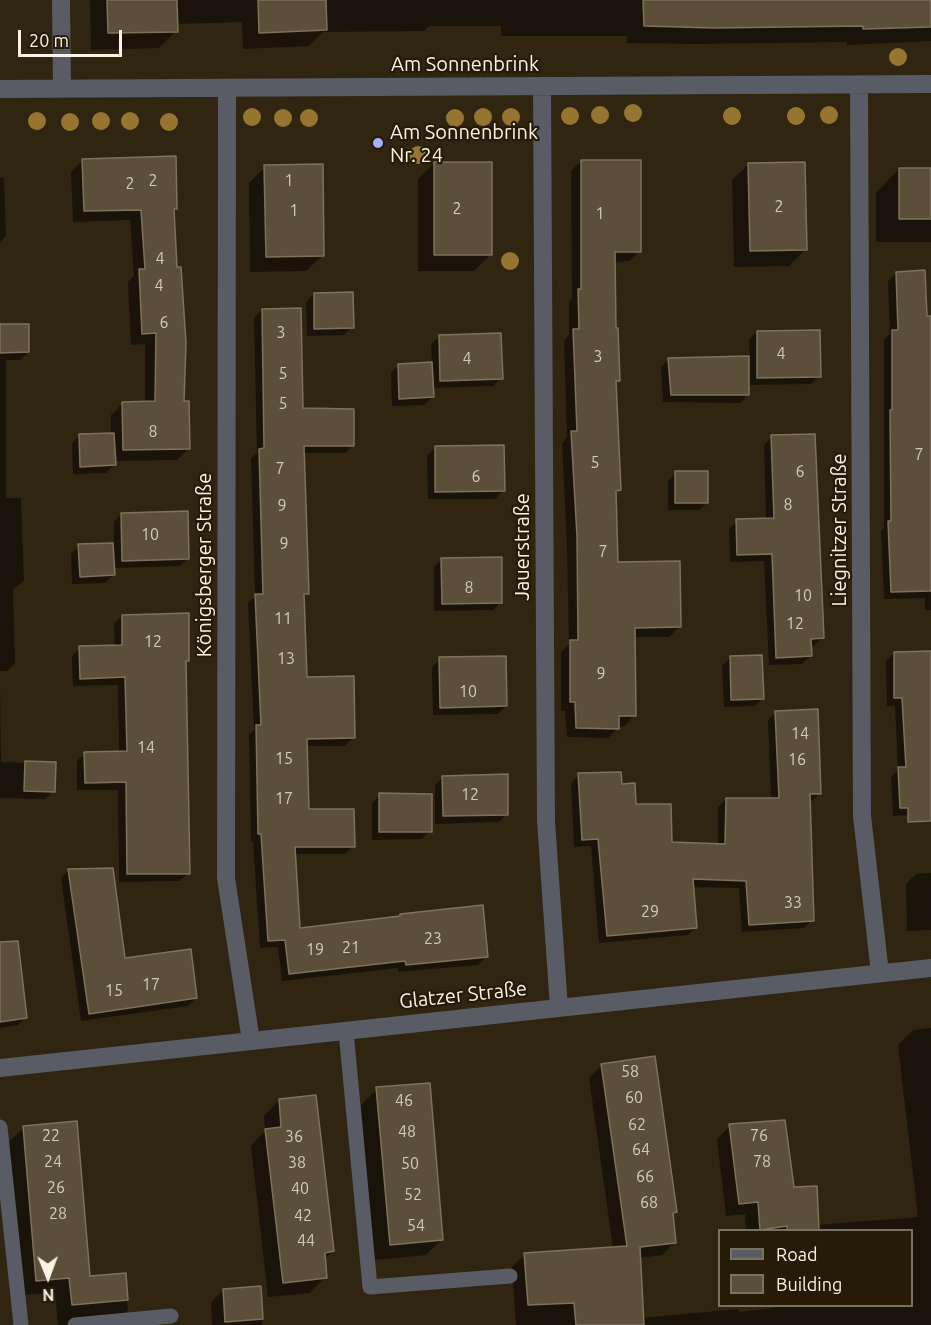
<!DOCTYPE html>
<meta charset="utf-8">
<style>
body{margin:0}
#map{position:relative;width:931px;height:1325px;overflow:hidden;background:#302511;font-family:Ubuntu,sans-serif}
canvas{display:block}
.legend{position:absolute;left:718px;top:1229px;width:195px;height:78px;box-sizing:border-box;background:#261b07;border:2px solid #7b7160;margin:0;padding:8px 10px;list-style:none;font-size:18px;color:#faf3e6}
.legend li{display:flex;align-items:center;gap:12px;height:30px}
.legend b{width:30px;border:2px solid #7b7160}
.north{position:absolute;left:18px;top:1247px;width:60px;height:60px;-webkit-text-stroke:4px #261b07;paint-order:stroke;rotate:179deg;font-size:16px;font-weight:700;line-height:24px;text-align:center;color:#faf3e6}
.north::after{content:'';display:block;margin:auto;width:21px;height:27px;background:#faf3e6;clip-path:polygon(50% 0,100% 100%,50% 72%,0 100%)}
.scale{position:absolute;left:18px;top:30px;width:104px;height:27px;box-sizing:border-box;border:3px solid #faf3e6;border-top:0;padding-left:8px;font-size:18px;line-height:21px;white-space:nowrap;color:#faf3e6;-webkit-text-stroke:4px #261b07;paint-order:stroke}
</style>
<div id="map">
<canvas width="931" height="1325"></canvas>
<ul class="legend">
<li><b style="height:8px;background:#595b65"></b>Road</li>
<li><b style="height:16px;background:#5b4f3a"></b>Building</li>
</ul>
<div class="north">N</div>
<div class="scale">20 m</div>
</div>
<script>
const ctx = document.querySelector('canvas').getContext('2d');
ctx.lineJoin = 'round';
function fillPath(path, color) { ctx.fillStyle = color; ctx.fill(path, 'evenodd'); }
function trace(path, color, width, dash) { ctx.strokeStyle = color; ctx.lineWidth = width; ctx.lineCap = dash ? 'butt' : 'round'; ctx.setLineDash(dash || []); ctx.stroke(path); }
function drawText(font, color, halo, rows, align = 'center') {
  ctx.font = font + ' Ubuntu,sans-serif'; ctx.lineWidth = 4.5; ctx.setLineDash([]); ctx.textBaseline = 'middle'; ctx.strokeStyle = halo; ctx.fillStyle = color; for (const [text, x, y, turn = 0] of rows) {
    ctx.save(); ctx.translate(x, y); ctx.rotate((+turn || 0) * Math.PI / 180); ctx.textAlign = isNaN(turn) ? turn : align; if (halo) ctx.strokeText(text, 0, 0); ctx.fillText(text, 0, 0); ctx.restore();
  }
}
fillPath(new Path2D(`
 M90,0H931V41L847,45V42L696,44L627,43V36H501V26H429L424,31L323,32L309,46L243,49L242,22L176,24V31L159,48L91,50Z
 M83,160L176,208L173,211L183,402L188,449L177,460L114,461V465L106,473L73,474L72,443L80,435L111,434V415L122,404L145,403V344L131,345L128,282L134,276L130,220L73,222L71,172Z
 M581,161L640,251L629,261L614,262L615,329L618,381L615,384L620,490L614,495L616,563L679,627L669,637H634V716L624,726H618V728L608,738L567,737L565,711H561V652L569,644L567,547L562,443L567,437L564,341L569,335V301L572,298L571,171Z
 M434,163L490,255L474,271H418V179Z
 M749,164L805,250L789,266L734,267L732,180Z
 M265,167L323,255L306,271L250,272L249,183Z
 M899,169H931V242H876V193Z
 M0,178H4L6,236L0,242Z
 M896,273L925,318H931V610H925V598L884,599L881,531L884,528V339L890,334L888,281Z
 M314,294L352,327L344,335L307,336L306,302Z
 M262,310L302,410L353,445L345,453H303L307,594L302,599L305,679L353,738L345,746H306L307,810L353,846L345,854H294L298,930L486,957L478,965L398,972V968L282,981L278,947L260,948L253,842H251L249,735L254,730L248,603L255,596L251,458L257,453L254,318Z
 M0,326L28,352L20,360H6V498H21L24,581L13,589L15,663L7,671H0Z
 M757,332L819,376L811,384L748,385V395L740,403L663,402L661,367L669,359L750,358L749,340Z
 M439,337L501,378L493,386L432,388V397L424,405L392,406L391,373L399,365L432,364L431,344Z
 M772,437L822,638L814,646H809L810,656L802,664L769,665L764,561L730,562L729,529L737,521L766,520L764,445Z
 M435,448L503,491L495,499H428L427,456Z
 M676,473L707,503L699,510H668V481Z
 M121,514L187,559L180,566L113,568V575L105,583L72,584L71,554L79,546L114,544V522Z
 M442,559L501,602L493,610L434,611V567Z
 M122,616L188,660L185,663L188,873L180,881L119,882L118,790H77V761L85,753L119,752L118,685L73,686L72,656L80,648L115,647L114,624Z
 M931,652V814L893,816L891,777L898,769L895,706H887L886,661L894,653Z
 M730,658L763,698L755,706L724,707L722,666Z
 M440,659L506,706L498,714L433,715L432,667Z
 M0,685L1,762L54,764L53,791L45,799L0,798Z
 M776,712L820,793L812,801H809L812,920L804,928L742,932L739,888L692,887L696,927L688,935L599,943L591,846L574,847L571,783L579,775L620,785L634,806L670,844L718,845V807L726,799H771L768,720Z
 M443,777L507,814L499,822L435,824V785Z
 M380,795L430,831L422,839L372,840V803Z
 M69,870L124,960L196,998L188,1006L81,1021L61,878Z
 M931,873V930L907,931L906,884L916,874Z
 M0,975L26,1017L18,1025L0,1028Z
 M931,1028V1325H516L512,1267L525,1254L613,1248L589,1078L602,1065L676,1212L672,1215L675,1242L662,1255L639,1258L642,1318L739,1309V1312L780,1307V1306H912V1230H746L745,1214L726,1216L717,1139L730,1126L792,1189L817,1225L918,1217L898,1045L913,1030Z
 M377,1089L442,1239L426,1255L374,1260L361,1105Z
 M279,1100L333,1251L324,1260L325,1277L310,1293L268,1297L251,1146L265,1131L264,1116Z
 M24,1127L89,1278L124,1274L128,1310L113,1325H58L55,1293L22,1295L9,1142Z
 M259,1287L262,1325H212L211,1303L223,1290Z`), '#0007');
const building = new Path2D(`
 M107,0H177L178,32L108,33Z
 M258,0H326L327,30L259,33Z
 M643,0H931V27L863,29V26L714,28L644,26Z
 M176,156L177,209H174L177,267H181L186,343L184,401H189L190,449L123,450L122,402L155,401L156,333L142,334L139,269H145L141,210L84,211L82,159Z
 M581,160H641V252H615L616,328H618L620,381H616L621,490L616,491L618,562L680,561L681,627L635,628L636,716H619V729L576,728L575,702H570V640H578L577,536L571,431H577L573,329H579L578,289H581Z
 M434,162H492V255H434Z
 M805,162L807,250L750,251L748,163Z
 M323,164L324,256L266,257L264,165Z
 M899,168H931V219H899Z
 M925,270L927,316H931V591L891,592L888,521H891L890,410H892V330H898L896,272Z
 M353,292L354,328L314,329V293Z
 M301,308L303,408L354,409V446H304L309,594H304L307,677L354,676L355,738L307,739L309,809H354L355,847H295L300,928L400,916V914L483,905L488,957L406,965L405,961L289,974L285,940L268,941L261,834H258L256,725H261L255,594H263L259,449L264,448L262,309Z
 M0,324H29V352L0,353Z
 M820,330L821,377L757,378V331Z
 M501,333L503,379L440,381L439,335Z
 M749,356V395H671L668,358Z
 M432,362L434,397L399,399L398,364Z
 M114,433L116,465L80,467L79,434Z
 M815,434L824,638L811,639L812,656L776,658L772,554L737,555L736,519L774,518L771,435Z
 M504,445L505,491L435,492V446Z
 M675,471H708V503H675Z
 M188,511L189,559L122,561L121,513Z
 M113,543L115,575L80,577L78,544Z
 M502,557V603L442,604L441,558Z
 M189,613V661H186L190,874H127L126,782L85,783L84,752L127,751L125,677L80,679L79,646L122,645V615Z
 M931,651V821L908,822V808H900L898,767H906L902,698H894V652Z
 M762,655L764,699L731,700L730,656Z
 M506,656L507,706L440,708L439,657Z
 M818,709L821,794H810L814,921L749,925L746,881L693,879L697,928L607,936L598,839L582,840L578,773L621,772L622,784L635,783L636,804H671L672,842L725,844L726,798H779L775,711Z
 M25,761L56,762L55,792L24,791Z
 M508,774V815L443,816L442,776Z
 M379,793L432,794V832H379Z
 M113,868L125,958L191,949L197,998L89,1014L68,869Z
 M18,941L27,1018L0,1022V942Z
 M655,1056L677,1212L673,1213L676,1243L640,1247L644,1325H576L574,1303L528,1305L524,1253L627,1246L601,1064Z
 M430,1083L443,1240L390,1245L376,1087Z
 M316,1095L334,1251L325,1253L327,1278L283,1283L265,1129L281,1127L279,1099Z
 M785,1120L794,1187L817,1186L819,1230H787V1226L760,1230L758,1202L739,1204L729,1124Z
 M77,1121L90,1276L126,1273L128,1300L72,1305L69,1278L36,1281L23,1126Z
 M261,1286L263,1319L225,1322L223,1289Z`);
fillPath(building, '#5b4f3a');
trace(building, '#7e725c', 1.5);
trace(new Path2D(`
 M346,1031L370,1287L510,1276
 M0,1127L21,1325
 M75,1325L171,1316`), '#595b65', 15);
trace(new Path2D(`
 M61,0L62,88
 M859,85L862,816L880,973
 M542,86L546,821L559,1008
 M227,88L226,878L251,1041
 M0,89L931,84
 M0,1068L931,968`), '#595b65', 18);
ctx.fillStyle = '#967531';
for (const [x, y] of [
 [898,57],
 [633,113],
 [600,115],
 [829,115],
 [570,116],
 [732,116],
 [796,116],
 [252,117],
 [483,117],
 [511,117],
 [283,118],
 [309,118],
 [455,118],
 [37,121],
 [101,121],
 [130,121],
 [70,122],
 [169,122],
 [418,155],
 [510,261]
]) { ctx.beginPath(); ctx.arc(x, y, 9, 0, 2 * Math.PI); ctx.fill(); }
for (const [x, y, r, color] of [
 [378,143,6,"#a5b1fc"]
]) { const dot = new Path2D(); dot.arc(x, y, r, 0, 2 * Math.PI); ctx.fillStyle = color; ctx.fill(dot); trace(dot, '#261b07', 2); }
drawText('16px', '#d2cabb', null, [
 ["2",153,181],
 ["1",289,181],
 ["2",130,184],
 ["2",779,207],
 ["2",457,209],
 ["1",294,211],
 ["1",600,214],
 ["4",160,259],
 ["4",159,286],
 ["6",164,323],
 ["3",281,333],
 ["4",781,354],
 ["3",598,357],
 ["4",467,359],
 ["5",283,374],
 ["5",283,404],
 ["8",153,432],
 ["7",919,455],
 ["5",595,463],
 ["7",280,469],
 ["6",800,472],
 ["6",476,477],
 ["8",788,505],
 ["9",282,506],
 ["10",150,535],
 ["9",284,544],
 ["7",603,552],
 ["8",469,588],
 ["10",803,596],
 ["11",283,619],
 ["12",795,624],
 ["12",153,642],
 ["13",286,659],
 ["9",601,674],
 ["10",468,692],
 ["14",800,734],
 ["14",146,748],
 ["15",284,759],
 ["16",797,760],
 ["12",470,795],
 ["17",284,799],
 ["33",793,903],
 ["29",650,912],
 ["23",433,939],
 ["21",351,948],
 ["19",315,950],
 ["17",151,985],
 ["15",114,991],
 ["58",630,1072],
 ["60",634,1098],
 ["46",404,1101],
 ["62",637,1125],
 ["48",407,1132],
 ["22",51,1136],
 ["76",759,1136],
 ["36",294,1137],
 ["64",641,1150],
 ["24",53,1162],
 ["78",762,1162],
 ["38",297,1163],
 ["50",410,1164],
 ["66",645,1177],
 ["26",56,1188],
 ["40",300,1189],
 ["52",413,1195],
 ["68",649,1203],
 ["28",58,1214],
 ["42",303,1216],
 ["54",416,1226],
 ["44",306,1241]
]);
drawText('20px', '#faf3e6', '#261b07', [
 ["Am Sonnenbrink",465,64],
 ["Liegnitzer Straße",839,530,-90],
 ["Jauerstraße",522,547,-90],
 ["Königsberger Straße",204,565,-90],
 ["Glatzer Straße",463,995,-6]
]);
drawText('20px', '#faf3e6', '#261b07', [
 ["Am Sonnenbrink",390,132],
 ["Nr. 24",390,155]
], 'left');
</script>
